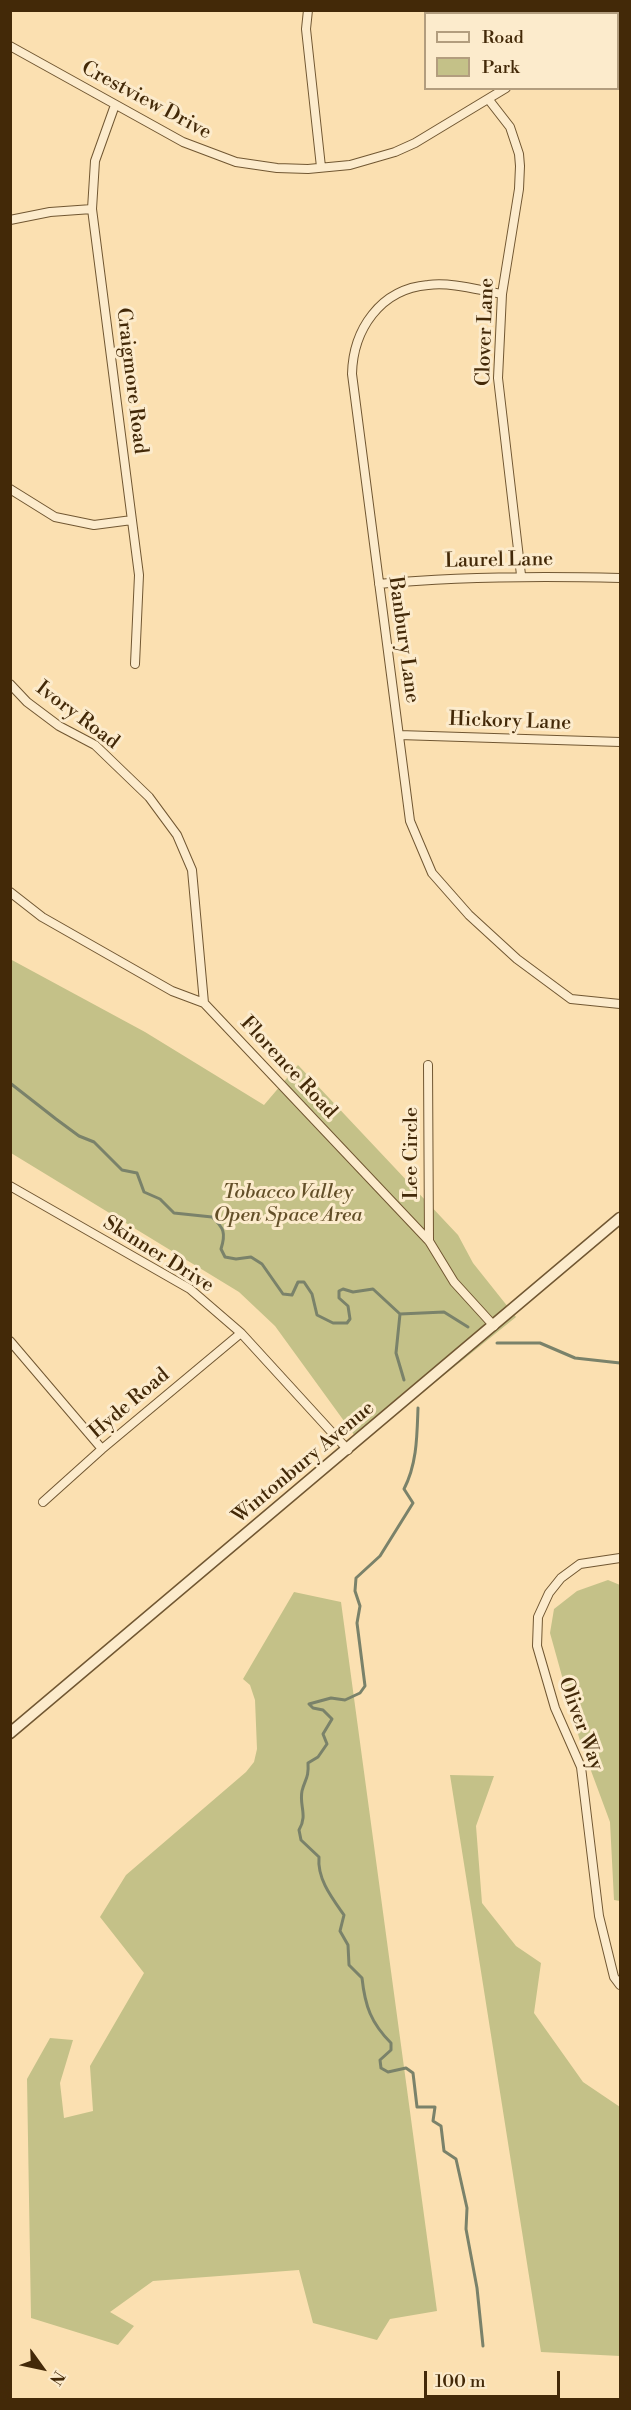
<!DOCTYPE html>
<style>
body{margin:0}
#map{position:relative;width:631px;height:2410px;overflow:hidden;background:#fbe0b1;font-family:"Libre Bodoni",serif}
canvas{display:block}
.frame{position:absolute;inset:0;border:12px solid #432908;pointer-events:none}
.legend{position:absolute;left:424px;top:12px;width:195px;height:78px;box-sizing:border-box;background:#fcebcc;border:2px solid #b29d7e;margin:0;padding:8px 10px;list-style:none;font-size:18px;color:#432908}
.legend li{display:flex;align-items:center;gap:12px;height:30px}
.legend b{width:30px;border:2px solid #b29d7e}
.north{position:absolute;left:12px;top:2338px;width:60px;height:60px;-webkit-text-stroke:4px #fcebcc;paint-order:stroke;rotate:123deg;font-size:16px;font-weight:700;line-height:24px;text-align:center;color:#432908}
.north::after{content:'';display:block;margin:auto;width:21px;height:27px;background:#432908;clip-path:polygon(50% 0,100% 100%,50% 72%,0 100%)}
.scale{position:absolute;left:424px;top:2371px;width:136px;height:27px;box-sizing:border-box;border:3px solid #432908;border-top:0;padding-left:8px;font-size:18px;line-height:21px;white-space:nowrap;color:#432908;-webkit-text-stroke:4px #fcebcc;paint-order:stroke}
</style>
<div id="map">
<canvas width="631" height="2410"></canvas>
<div class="frame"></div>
<ul class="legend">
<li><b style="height:8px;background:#fcebcc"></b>Road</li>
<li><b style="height:16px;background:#c4c188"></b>Park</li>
</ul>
<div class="north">N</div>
<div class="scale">100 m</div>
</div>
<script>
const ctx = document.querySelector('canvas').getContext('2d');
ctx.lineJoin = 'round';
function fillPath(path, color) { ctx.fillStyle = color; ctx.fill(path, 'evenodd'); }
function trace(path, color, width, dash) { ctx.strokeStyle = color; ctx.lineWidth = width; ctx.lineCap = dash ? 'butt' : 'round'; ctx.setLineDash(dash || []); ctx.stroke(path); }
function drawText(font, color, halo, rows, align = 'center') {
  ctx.font = font + ' "Libre Bodoni",serif'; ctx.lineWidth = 6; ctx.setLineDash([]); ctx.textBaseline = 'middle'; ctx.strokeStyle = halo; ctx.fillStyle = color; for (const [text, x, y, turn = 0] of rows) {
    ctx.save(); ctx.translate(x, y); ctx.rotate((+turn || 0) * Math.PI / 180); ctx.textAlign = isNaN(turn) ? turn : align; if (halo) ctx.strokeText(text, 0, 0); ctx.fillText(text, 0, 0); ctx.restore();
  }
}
fillPath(new Path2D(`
 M10,959L145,1032L264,1105L298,1065L458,1235L473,1263L516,1317L360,1443L275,1326L239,1292L11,1153Z
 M608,1580L620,1585V1901L614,1900L610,1822L580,1741L550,1633L554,1609L577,1591Z
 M294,1592L341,1602L437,2311L390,2319L377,2340L313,2323L299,2270L153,2281L110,2312L134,2326L118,2345L31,2318L27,2079L50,2038L73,2040L60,2083L64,2118L93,2111L90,2066L144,1973L100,1917L126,1875L246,1772L254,1762L257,1749L255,1700L250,1685L243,1679Z
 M450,1775L494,1776L476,1826L482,1903L516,1946L541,1963L534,2013L583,2082L620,2107V2356L541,2352Z`), '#c4c188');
trace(new Path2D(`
 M10,1083L56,1119L79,1136L94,1142L122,1170L137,1173L144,1192L160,1199L174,1213L212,1217C224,1228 226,1233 221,1249L225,1257L236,1259L251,1257L262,1264L283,1294L292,1295L298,1282H304L312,1294L317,1315L333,1323H347L350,1319L348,1306L339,1298V1291L343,1289L353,1292L373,1289L400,1314L444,1312L468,1327
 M400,1314L396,1353L404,1380
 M497,1343H540L575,1358L620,1363
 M418,1408C417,1436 417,1464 404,1489L413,1503L380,1556L356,1578L355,1591L360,1606L357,1623L365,1686L360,1693L345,1700L331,1698L309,1704L313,1708L323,1710L332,1719L323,1734L327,1744L318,1757L308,1763C309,1778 305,1779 302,1791C299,1806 308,1815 299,1830L301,1840L319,1857C317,1879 332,1898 344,1915L340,1931L348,1945L349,1965L362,1978C365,2006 371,2023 391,2043V2050L380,2060L381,2068L388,2072L406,2068L413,2073L417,2107H435L433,2121L441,2126L444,2151L456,2159L467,2208L466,2229L477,2288L483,2346`), '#7a826a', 3);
const minor = new Path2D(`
 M308,10L306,29L321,167
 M618,24L620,23
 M10,46L183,142L236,162L277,168L308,169L350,165L395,152L415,143L506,88
 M489,100L510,127L519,154L520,166L519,189L502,294L498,378L521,575
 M115,105L95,161L92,209L139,575L135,664
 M10,220L50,212L92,209
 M502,294C478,290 452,282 428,285C380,289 353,330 352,374L410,821L432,873L469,915L517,959L571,999L620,1004
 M10,489L55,517L94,525L132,520
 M379,584C460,576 540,576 620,578
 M10,684L27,702L59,726L95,745L149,797L177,835L192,870L204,1003
 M399,735L620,742
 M10,892L42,917L172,991L204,1003L429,1241L454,1282L494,1326
 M428,1065L429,1241
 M10,1186L190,1289L241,1333L348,1450
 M10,1341L102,1449
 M43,1502L102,1449L241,1333
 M620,1558L580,1564L561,1578L549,1593L538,1617L537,1646L555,1708L581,1767L599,1916L614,1977L620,1985`);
const tertiary = new Path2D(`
 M10,1733L620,1218`);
trace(minor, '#715732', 10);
trace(tertiary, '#715732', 13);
trace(minor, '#fcebcc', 8);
trace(tertiary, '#fcebcc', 10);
drawText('20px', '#432908', '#fcebcc', [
 ["Crestview Drive",146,101,28],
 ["Clover Lane",486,332,-88],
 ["Craigmore Road",131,381,83],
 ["Laurel Lane",499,561,-1],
 ["Banbury Lane",403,640,82],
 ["Ivory Road",77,716,37],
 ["Hickory Lane",510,722,2],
 ["Florence Road",288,1068,47],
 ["Lee Circle",412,1153,-90],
 ["Skinner Drive",158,1255,32],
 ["Hyde Road",130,1404,-40],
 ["Wintonbury Avenue",304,1463,-40],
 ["Oliver Way",580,1724,70]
]);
drawText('italic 20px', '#634f28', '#fcebcc', [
 ["Tobacco Valley",288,1193],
 ["Open Space Area",288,1216]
]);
</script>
